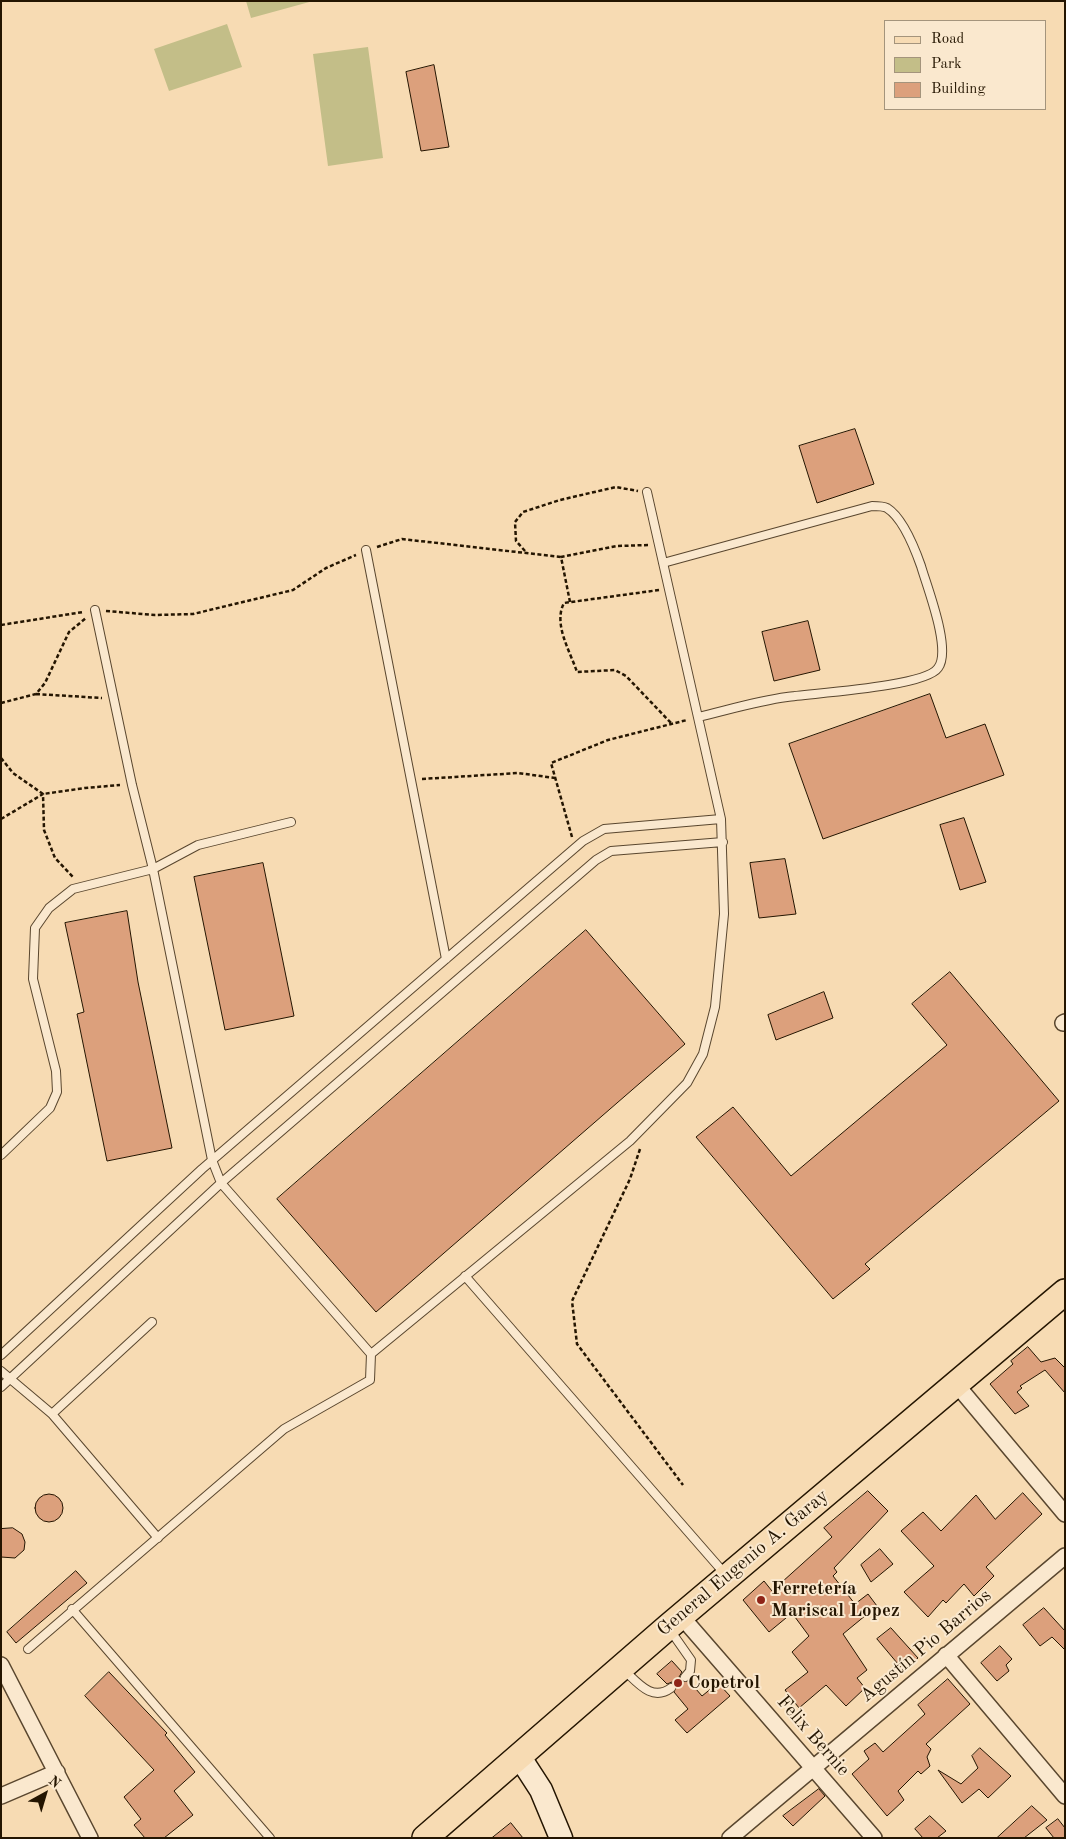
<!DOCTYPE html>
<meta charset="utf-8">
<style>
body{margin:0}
#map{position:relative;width:1066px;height:1839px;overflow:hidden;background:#f7dbb3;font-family:"Old Standard TT",serif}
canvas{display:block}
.frame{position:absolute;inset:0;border:2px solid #241501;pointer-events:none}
.legend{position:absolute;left:884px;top:20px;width:162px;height:90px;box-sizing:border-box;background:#fae8ce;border:1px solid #a4947c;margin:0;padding:6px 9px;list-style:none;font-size:15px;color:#241501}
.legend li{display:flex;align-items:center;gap:10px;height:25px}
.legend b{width:25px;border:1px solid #a4947c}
.north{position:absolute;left:20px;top:1769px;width:50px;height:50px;-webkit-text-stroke:4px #fae8ce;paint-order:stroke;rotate:39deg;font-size:14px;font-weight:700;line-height:20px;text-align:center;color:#241501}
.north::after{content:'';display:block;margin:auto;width:18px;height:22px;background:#241501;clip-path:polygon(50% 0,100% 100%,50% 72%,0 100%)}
</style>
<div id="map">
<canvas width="1066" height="1839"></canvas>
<div class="frame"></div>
<ul class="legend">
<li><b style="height:6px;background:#f7dbb3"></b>Road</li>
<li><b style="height:14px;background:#c3be88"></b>Park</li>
<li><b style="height:14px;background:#dca07c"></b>Building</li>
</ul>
<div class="north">N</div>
</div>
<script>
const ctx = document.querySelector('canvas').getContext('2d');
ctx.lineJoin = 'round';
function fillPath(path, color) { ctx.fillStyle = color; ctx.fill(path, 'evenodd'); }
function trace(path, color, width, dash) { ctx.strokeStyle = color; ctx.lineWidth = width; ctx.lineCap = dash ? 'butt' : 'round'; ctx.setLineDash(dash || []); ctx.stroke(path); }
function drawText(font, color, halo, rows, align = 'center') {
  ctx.font = font + ' "Old Standard TT",serif'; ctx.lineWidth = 4; ctx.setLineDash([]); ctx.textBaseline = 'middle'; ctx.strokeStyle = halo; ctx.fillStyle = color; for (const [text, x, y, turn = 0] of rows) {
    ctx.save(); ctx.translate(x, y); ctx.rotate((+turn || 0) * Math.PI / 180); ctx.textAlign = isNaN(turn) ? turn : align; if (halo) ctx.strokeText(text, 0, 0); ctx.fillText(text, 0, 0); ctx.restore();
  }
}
fillPath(new Path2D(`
 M246,1H313L251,18Z
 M227,24L242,67L169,91L154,49Z
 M368,47L383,158L328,166L313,54Z`), '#c3be88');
const building = new Path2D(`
 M434,65L449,147L421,151L406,72Z
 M855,429L874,484L817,503L799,446Z
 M808,621L820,670L774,681L762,632Z
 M930,694L946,738L985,724L1004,775L823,839L789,744Z
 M964,818L986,882L960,890L940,825Z
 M785,859L796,914L759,918L750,863Z
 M263,863L294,1016L225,1030L194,877Z
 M127,911L138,982L172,1148L107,1161L77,1014L84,1012L65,923Z
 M586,930L685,1044L376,1312L277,1199Z
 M950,972L1059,1101L865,1264L870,1269L833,1299L696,1137L733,1107L791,1176L947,1045L912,1004Z
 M824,992L833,1018L776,1040L768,1015Z
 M1028,1347L1041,1362L1055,1358L1065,1368V1393L1045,1370L1020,1386L1022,1388L1017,1392L1029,1406L1015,1414L990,1384L1013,1364L1011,1361Z
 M868,1491L888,1511L834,1568L837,1572L833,1576L855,1604L868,1594L877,1606L843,1634L867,1670L857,1678L865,1688L846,1706L826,1685L799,1708L785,1690L808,1672L792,1652L809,1636L792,1613L769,1632L743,1600L764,1581L772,1591L832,1537L824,1528Z
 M1023,1493L1042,1514L986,1567L994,1576L974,1596L964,1584L946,1603L943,1600L928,1617L904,1592L934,1566L901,1531L923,1512L941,1531L976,1495L995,1519Z
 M35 1508a14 14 0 1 1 28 0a14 14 0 1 1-28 0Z
 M13,1528L22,1534L25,1542L24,1550L15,1558L1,1557V1529Z
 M880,1549L893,1564L871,1582L861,1565Z
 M76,1571L87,1583L16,1643L7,1632Z
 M1044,1608L1065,1631V1650L1052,1637L1040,1646L1023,1625Z
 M891,1628L918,1658L903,1670L877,1639Z
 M1000,1646L1012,1659L1006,1665L1009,1671L997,1681L981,1663Z
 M672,1661L682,1672L679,1677L681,1681H689L702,1696L718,1683L730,1696L687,1733L675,1720L688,1709L674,1692L676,1685L672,1682L667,1684L657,1674Z
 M109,1672L167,1733L165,1735L195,1772L174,1791L193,1815L164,1838H145L134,1825L141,1819L124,1797L154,1770L85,1696Z
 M948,1679L970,1704L926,1744L931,1749L927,1757L930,1766L921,1774L918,1771L898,1791L904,1800L887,1816L852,1774L869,1759L864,1751L875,1743L883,1752L925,1714L918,1705Z
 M980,1748L1011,1776L988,1798L979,1789L962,1803L938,1770L961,1784L978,1768L972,1756Z
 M819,1789L825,1796L793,1826L783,1816Z
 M1032,1806L1047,1820L1024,1838H997Z
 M930,1816L946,1831L937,1838H923L915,1829Z
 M1058,1819L1065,1828V1838H1054L1046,1828Z
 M511,1823L523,1838H492Z`);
fillPath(building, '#dca07c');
trace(building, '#241501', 1);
const lane = new Path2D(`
 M366,550L446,959
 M663,563L872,506C877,506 883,506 887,508C903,518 915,549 921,566C927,587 952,650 938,668C925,687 813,693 787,697C757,701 728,710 698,717
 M95,610L132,785L153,869L212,1160L221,1183L371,1354
 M1,1155L50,1108L57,1092L56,1071L33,979L35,928L49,908L73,889L153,869L198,845L291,822
 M465,1276L725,1574
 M1,1355L202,1169L583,841L604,829L721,819
 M1,1371L52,1414L158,1538
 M1,1387L221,1183L596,860L611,851L723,842
 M52,1414L152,1322
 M72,1609L270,1838
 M670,1630L691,1660L690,1671L685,1677
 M28,1649L284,1429L370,1380L371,1354L630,1141L687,1083L703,1054L715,1007L724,914L721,819L647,492
 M624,1670C638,1683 652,1702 671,1688`);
const street = new Path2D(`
 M1063,1023L1065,1022
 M956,1384L1065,1514
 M681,1616L874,1838
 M946,1655L1065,1796
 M1,1665L90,1838
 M1,1796L57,1772
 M730,1838L1065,1556`);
const secondary = new Path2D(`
 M519,1756L541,1790L561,1838`);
const primary = new Path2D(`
 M425,1838L668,1627L1065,1292`);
trace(lane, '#59462e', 10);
trace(street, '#59462e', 18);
trace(secondary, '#241501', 25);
trace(primary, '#241501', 28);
trace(new Path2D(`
 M377,547L402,539L561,557
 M525,551L516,541L515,522L523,512L560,500L616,487L638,491
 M659,590L564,603C553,624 570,651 577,672L615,670L626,676L672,724
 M570,602L561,557L617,546L648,545
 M106,611L155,615L193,614L293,590L326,568L356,555
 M1,625L83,612
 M36,694L102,698
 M1,703L36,694L45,683L69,632L86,618
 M1,758L13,773L43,794L85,788L120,785
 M422,779L518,773L555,778
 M1,819L43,794L44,830L55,858L73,877
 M572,837L551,763L608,740L687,720
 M640,1149L630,1179L572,1301L577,1344L683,1485`), '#241501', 2.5, [4, 2.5]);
trace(lane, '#fae8ce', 8);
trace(street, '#fae8ce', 15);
trace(secondary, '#fae8ce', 22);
trace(primary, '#f7dbb3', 25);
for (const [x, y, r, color] of [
 [761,1600,5,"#8f2418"],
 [678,1683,5,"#8f2418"]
]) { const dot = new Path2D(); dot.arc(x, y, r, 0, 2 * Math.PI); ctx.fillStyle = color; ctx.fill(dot); trace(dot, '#fae8ce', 2); }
drawText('19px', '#241501', '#fae8ce', [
 ["General Eugenio A. Garay",743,1563,-40],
 ["Agustín Pio Barrios",926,1646,-40],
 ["Felix Bernie",813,1736,49]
]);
drawText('bold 19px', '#241501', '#fae8ce', [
 ["Ferretería",771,1589],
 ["Mariscal Lopez",771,1611],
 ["Copetrol",688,1683]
], 'left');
</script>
